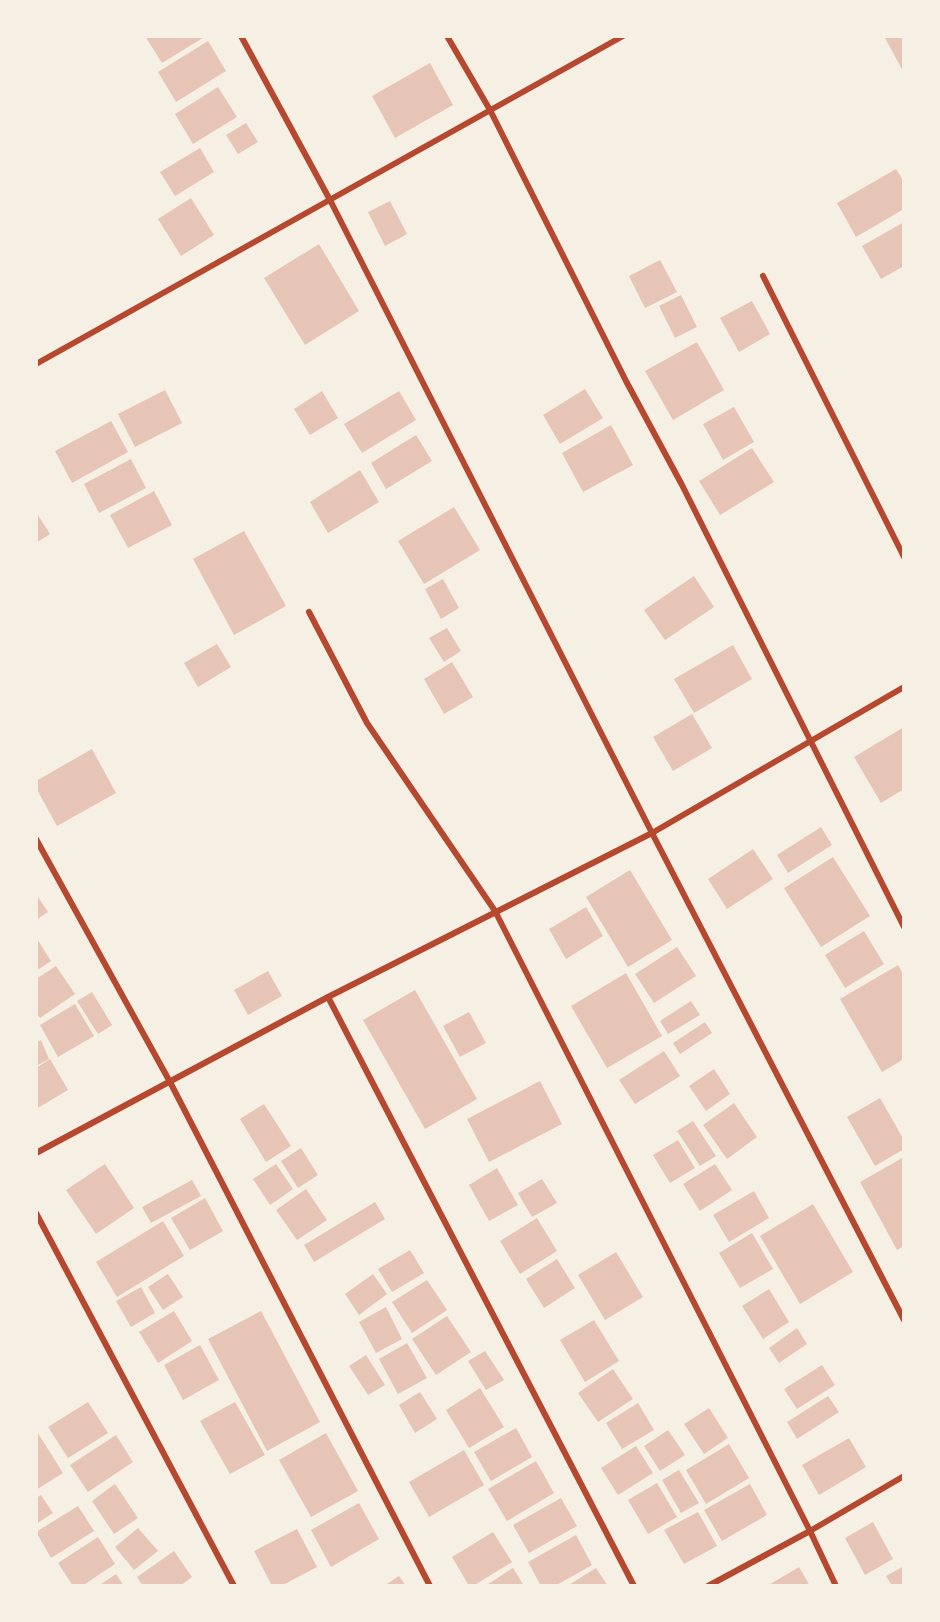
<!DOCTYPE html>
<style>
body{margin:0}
#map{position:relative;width:940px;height:1622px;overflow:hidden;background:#f6efe4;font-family:Raleway,sans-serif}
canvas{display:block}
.frame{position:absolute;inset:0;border:38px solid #f6efe4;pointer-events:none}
</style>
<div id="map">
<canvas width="940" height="1622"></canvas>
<div class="frame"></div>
</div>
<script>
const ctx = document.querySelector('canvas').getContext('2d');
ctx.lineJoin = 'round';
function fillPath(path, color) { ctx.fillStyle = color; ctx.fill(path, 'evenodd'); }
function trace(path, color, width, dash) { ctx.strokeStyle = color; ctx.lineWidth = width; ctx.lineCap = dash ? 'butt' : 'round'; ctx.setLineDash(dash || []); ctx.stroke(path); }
fillPath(new Path2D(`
 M145,36H206L162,63Z
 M889,36H904V73L885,38Z
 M208,41L226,71L176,102L158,72Z
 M430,63L453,105L395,138L372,96Z
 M218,87L237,117L193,144L175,114Z
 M246,123L258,142L238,154L226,135Z
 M200,148L214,172L175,196L160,172Z
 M896,169L904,182V209L856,237L837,203Z
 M191,198L214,235L181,256L158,219Z
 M390,201L407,234L385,246L368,212Z
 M904,222V266L881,279L862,246Z
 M319,244L359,311L305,345L264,278Z
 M660,260L677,292L645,308L629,276Z
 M681,295L697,327L675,338L659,306Z
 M752,301L770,334L739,352L720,318Z
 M697,342L724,390L673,420L645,371Z
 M585,389L603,418L560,444L543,415Z
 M165,390L182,423L135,447L118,414Z
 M322,391L338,418L310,435L294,409Z
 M399,391L416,420L362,453L344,424Z
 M734,407L754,442L723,460L703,424Z
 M111,421L128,452L72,483L55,451Z
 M611,425L633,465L583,492L562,453Z
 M416,435L432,461L386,489L371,463Z
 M752,448L774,482L720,515L699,481Z
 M131,459L146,488L99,513L84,484Z
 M360,470L379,502L328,533L310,502Z
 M154,491L172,525L128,548L110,515Z
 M454,507L480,550L424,584L398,541Z
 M36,512L50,534L36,543Z
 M244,531L286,606L234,635L193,559Z
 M694,576L714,607L665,640L644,610Z
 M443,579L459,608L441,619L425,589Z
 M447,628L461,651L444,662L429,638Z
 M217,644L231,667L198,687L184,663Z
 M733,645L752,679L694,713L674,679Z
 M452,662L473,697L444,714L424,679Z
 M692,714L712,748L673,771L653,737Z
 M904,727V789L881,803L854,757Z
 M92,749L116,793L57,826L36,788V781Z
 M821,827L832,845L788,873L777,855Z
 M753,849L773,879L727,909L708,879Z
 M833,857L870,916L821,947L784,888Z
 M630,870L672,940L628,967L586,897Z
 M36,894L48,912L36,920Z
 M586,907L603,936L566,959L549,929Z
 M864,931L884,964L845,988L825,955Z
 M36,937L51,961L36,971Z
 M677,947L696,976L654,1003L635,974Z
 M898,965L904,976V1059L882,1072L840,999Z
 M56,966L75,994L40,1018L36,1013V979Z
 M268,971L282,996L248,1015L234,990Z
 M626,973L662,1036L607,1068L571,1006Z
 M415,990L477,1099L425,1129L363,1020Z
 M92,992L112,1025L98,1034L77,1001Z
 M691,1001L700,1015L668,1034L660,1021Z
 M75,1004L94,1036L58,1057L40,1025Z
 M469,1012L486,1043L460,1057L443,1026Z
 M705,1022L712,1033L680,1054L673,1043Z
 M41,1040L49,1059L36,1066V1043Z
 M664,1051L680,1076L635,1104L619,1080Z
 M50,1059L68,1090L36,1109V1068Z
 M714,1069L730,1094L706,1111L689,1086Z
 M540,1081L562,1124L489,1162L467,1119Z
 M880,1098L904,1140V1149L875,1166L847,1117Z
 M734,1103L757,1137L727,1159L703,1125Z
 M264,1104L291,1146L266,1162L240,1119Z
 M693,1121L716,1156L700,1166L677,1131Z
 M678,1140L695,1168L670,1183L653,1155Z
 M301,1148L318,1175L298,1188L281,1161Z
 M904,1157V1246L897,1250L860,1182Z
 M105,1164L134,1208L96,1234L66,1190Z
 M276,1164L293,1189L270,1205L253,1179Z
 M715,1164L732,1190L700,1211L683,1184Z
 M497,1168L518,1205L489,1221L469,1185Z
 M542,1179L557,1203L532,1217L518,1193Z
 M192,1180L201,1196L151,1223L142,1207Z
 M306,1189L327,1220L297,1240L276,1210Z
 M754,1191L769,1218L729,1242L713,1215Z
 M205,1198L223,1231L190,1250L171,1218Z
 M375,1202L385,1219L314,1262L304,1245Z
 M813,1204L853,1272L800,1304L760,1236Z
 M537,1218L557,1251L520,1274L500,1241Z
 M163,1221L184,1256L117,1297L96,1262Z
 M752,1233L773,1269L740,1288L719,1253Z
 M410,1250L424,1273L392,1292L378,1269Z
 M616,1252L643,1297L605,1320L578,1275Z
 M557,1259L575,1288L544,1308L526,1279Z
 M168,1274L183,1297L163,1310L148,1287Z
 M373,1274L387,1294L359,1315L345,1294Z
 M427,1280L447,1310L412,1333L392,1302Z
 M141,1287L155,1313L131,1327L116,1301Z
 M769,1289L789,1322L763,1339L742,1306Z
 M386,1307L402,1339L376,1353L359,1322Z
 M174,1311L192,1341L158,1363L139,1332Z
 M261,1311L320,1422L267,1451L208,1339Z
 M447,1316L471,1352L436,1375L412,1339Z
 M594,1320L619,1361L585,1382L560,1340Z
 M797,1328L807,1344L779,1363L769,1348Z
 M407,1343L427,1378L398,1394L379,1359Z
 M200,1345L219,1380L183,1400L164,1365Z
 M485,1351L504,1380L486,1390L468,1361Z
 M366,1355L385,1385L368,1395L349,1366Z
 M822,1365L835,1385L797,1409L784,1389Z
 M613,1369L633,1399L598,1422L578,1393Z
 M480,1388L504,1427L469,1448L446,1410Z
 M420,1392L437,1419L415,1433L399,1405Z
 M828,1396L839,1412L797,1439L787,1422Z
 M88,1402L108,1433L68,1458L48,1427Z
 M235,1402L265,1455L230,1474L200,1421Z
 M638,1403L654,1430L622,1449L606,1423Z
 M709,1408L728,1438L704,1454L684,1424Z
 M516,1428L532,1457L491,1481L474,1452Z
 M36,1430L63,1473L36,1490Z
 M668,1430L685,1455L660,1471L644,1446Z
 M326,1433L358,1491L311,1517L279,1460Z
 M116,1435L133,1462L88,1492L70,1465Z
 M849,1438L866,1467L819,1495L802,1465Z
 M729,1444L749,1478L706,1504L686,1470Z
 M636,1446L653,1473L618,1495L601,1468Z
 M464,1450L484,1485L429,1517L409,1482Z
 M536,1461L554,1493L507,1521L488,1489Z
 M679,1470L699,1503L681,1513L662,1480Z
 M657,1483L677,1517L648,1534L628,1500Z
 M115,1484L138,1518L114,1534L92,1501Z
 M750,1484L767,1515L722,1541L704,1510Z
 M41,1495L53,1513L36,1524V1498Z
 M561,1498L577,1526L529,1553L513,1525Z
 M359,1503L379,1539L331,1567L311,1530Z
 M78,1506L94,1531L51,1558L36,1532Z
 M698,1512L717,1546L684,1564L664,1530Z
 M873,1522L893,1559L865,1575L845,1538Z
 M138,1528L158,1551L134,1570L115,1547Z
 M297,1529L317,1567L281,1586H272L254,1551Z
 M493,1532L512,1562L473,1586H469L452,1557Z
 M576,1535L592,1565L555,1586H541L528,1562Z
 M98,1537L115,1564L82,1586H73L58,1563Z
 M174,1551L192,1577L180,1586H143L137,1577Z
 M904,1566V1586H892L886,1576Z
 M799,1567L810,1586H767Z
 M513,1568L524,1586H485Z
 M596,1568L608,1586H567Z
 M116,1574L124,1586H98Z
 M399,1576L406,1586H384Z`), '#e6c5b7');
trace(new Path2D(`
 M241,36L330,200L652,833L904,1320
 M447,36L490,110L626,381L682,485L904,927
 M763,276L904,557
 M36,364L623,36
 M309,612L367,723L495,911L810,1531L836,1586
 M36,839L170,1082L430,1586
 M328,997L634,1586
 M36,1153L328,997L652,833L904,687
 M36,1213L234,1586
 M708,1586L810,1531L904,1476`), '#b5482f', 6);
</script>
